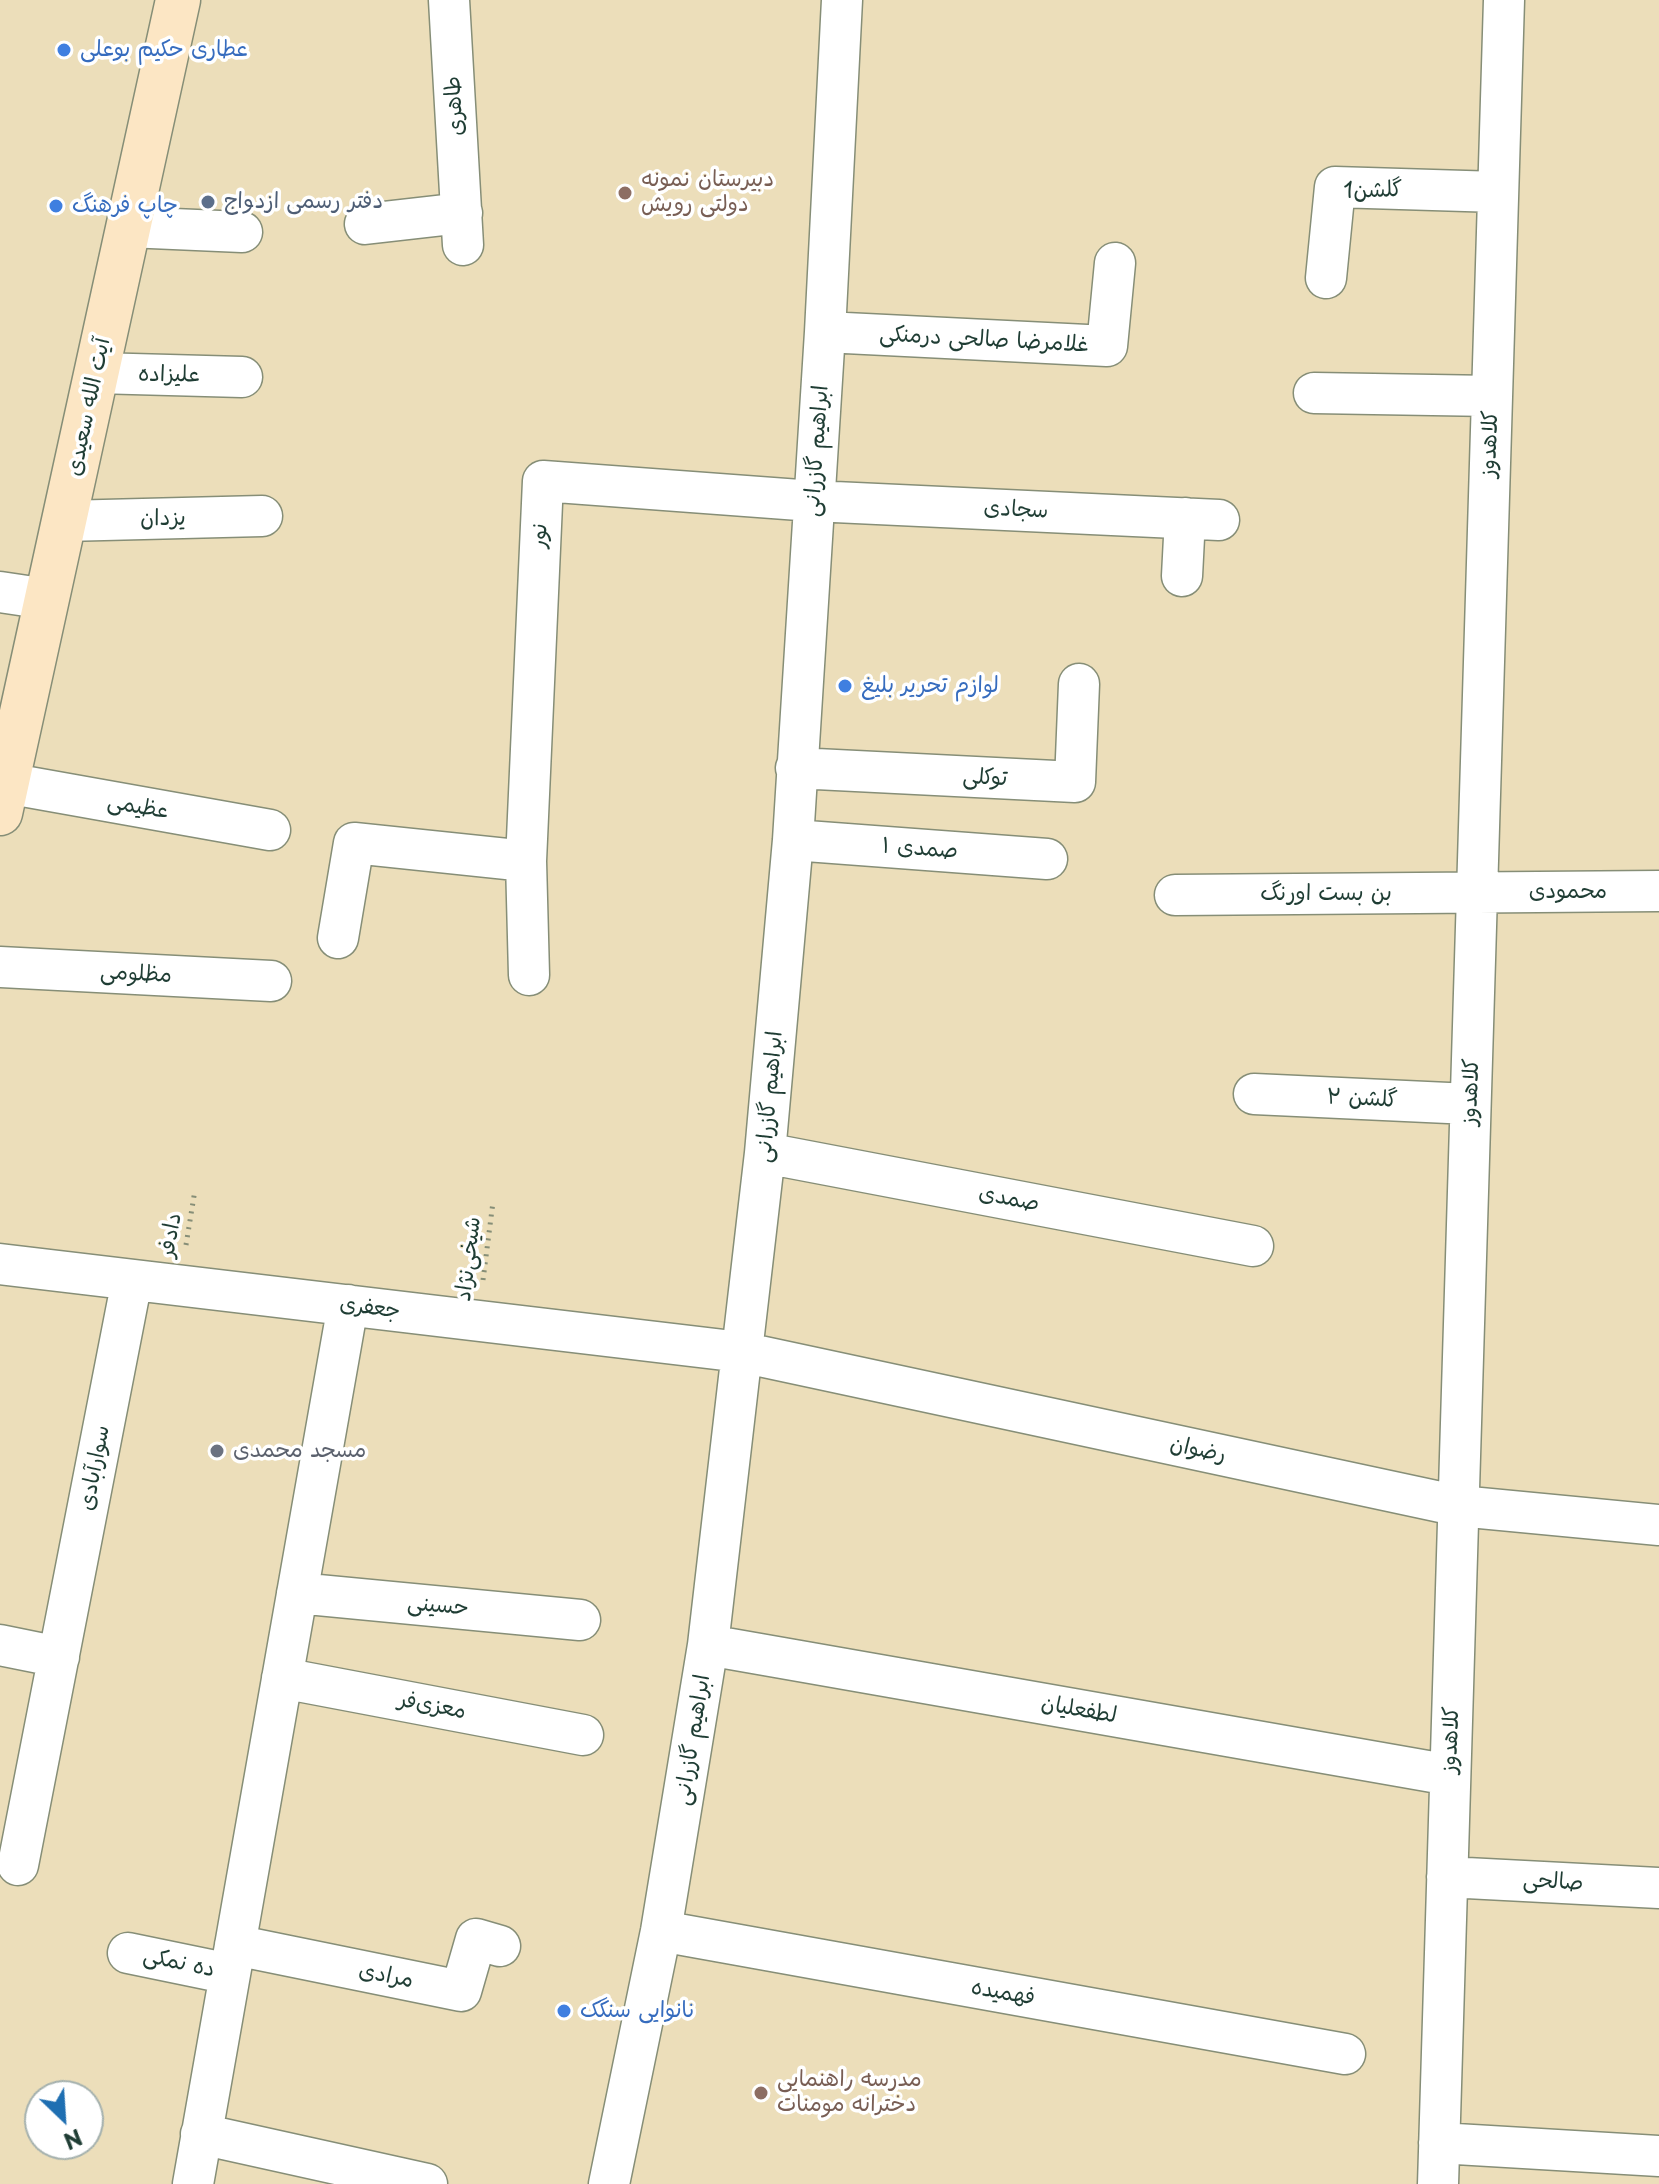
<!DOCTYPE html>
<meta charset="utf-8">
<style>
body{margin:0}
#map{position:relative;width:1659px;height:2184px;overflow:hidden;background:#ecdeba;font-family:"Playpen Sans",sans-serif}
canvas{display:block}
.north{position:absolute;left:24px;top:2080px;width:80px;height:80px;box-sizing:border-box;background:#fff;border:2px solid #a5b1ae;border-radius:50%;rotate:155deg;font-size:22px;font-weight:700;line-height:32px;text-align:center;color:#1f3d34}
.north::after{content:'';display:block;margin:auto;width:28px;height:36px;background:#1f6fb2;clip-path:polygon(50% 0,100% 100%,50% 72%,0 100%)}
</style>
<div id="map">
<canvas width="1659" height="2184"></canvas>
<div class="north">N</div>
</div>
<script>
const ctx = document.querySelector('canvas').getContext('2d');
ctx.lineJoin = 'round';
function trace(path, color, width, dash) { ctx.strokeStyle = color; ctx.lineWidth = width; ctx.lineCap = dash ? 'butt' : 'round'; ctx.setLineDash(dash || []); ctx.stroke(path); }
function drawText(font, color, halo, rows, align = 'center') {
  ctx.font = font + ' "Playpen Sans","Playpen Sans Arabic",sans-serif'; ctx.lineWidth = 7; ctx.setLineDash([]); ctx.textBaseline = 'middle'; ctx.strokeStyle = halo; ctx.fillStyle = color; for (const [text, x, y, turn = 0] of rows) {
    ctx.save(); ctx.translate(x, y); ctx.rotate((+turn || 0) * Math.PI / 180); ctx.textAlign = isNaN(turn) ? turn : align; if (halo) ctx.strokeText(text, 0, 0); ctx.fillText(text, 0, 0); ctx.restore();
  }
}
const street = new Path2D(`
 M449,0L463,245
 M365,224L462,213
 M128,227L242,232
 M1326,278L1335,187L1498,192
 M825,332L1107,346L1115,263
 M96,373L242,377
 M1314,393L1492,396
 M64,521L262,516
 M1182,576L1185,518
 M0,592L47,599
 M796,768L1075,782L1079,684
 M6,783L270,830
 M793,840L1047,859
 M1175,895L1659,891
 M338,938L354,843L526,861
 M0,967L271,981
 M529,975L526,861L543,481L813,501L1219,520
 M1254,1094L1470,1104
 M765,1153L1253,1246
 M0,1264L741,1352L1459,1506L1659,1525
 M297,1593L580,1620
 M0,1645L59,1657
 M708,1645L1450,1775
 M282,1678L583,1735
 M18,1865L132,1280
 M1447,1877L1659,1888
 M661,1931L1345,2054
 M235,1945L461,1991L476,1939L500,1946
 M128,1953L230,1974
 M201,2134L427,2184
 M1439,2143L1659,2156
 M193,2184L348,1305
 M609,2184L661,1931L708,1645L765,1153L793,840L825,332L842,0
 M1438,2184L1504,0`);
const secondary = new Path2D(`
 M0,813L178,0`);
trace(street, '#868e77', 43);
trace(secondary, '#868e77', 47);
trace(new Path2D(`
 M186,1245L195,1190
 M483,1280L493,1202`), '#868e77', 5, [2, 6]);
trace(street, '#fff', 40);
trace(secondary, '#fce6c4', 44);
for (const [x, y, r, color] of [
 [64,50,8,"#3f7fe0"],
 [625,193,8,"#8d6e63"],
 [208,202,8,"#5c6f8a"],
 [56,206,8,"#3f7fe0"],
 [845,686,8,"#3f7fe0"],
 [217,1451,8,"#6b7280"],
 [564,2011,8,"#3f7fe0"],
 [761,2093,8,"#8d6e63"]
]) { const dot = new Path2D(); dot.arc(x, y, r, 0, 2 * Math.PI); ctx.fillStyle = color; ctx.fill(dot); trace(dot, '#fff', 3); }
drawText('22px', '#366cbe', '#fff', [
 ["عطاری حکیم بوعلی",80,50],
 ["چاپ فرهنگ",72,206],
 ["لوازم تحریر بلیغ",861,686],
 ["نانوایی سنگک",580,2011]
], 'left');
drawText('22px', '#1f3d34', '#fff', [
 ["طاهری",455,106,-94],
 ["گلشن1",1373,191,-2],
 ["غلامرضا صالحی درمنکی",984,340,3],
 ["علیزاده",169,375,1],
 ["آیت الله سعیدی",89,407,-78],
 ["کلاهدوز",1490,444,-88],
 ["ابراهیم گازرانی",817,451,-86],
 ["سجادی",1016,510,3],
 ["یزدان",163,519,-1],
 ["نور",540,536,-87],
 ["توکلی",985,778,3],
 ["عظیمی",138,807,10],
 ["صمدی ۱",920,849,4],
 ["محمودی",1568,892],
 ["بن بست اورنگ",1326,894],
 ["مظلومی",136,974,3],
 ["کلاهدوز",1471,1092,-88],
 ["ابراهیم گازرانی",770,1097,-85],
 ["گلشن ۲",1362,1099,3],
 ["صمدی",1009,1199,11],
 ["دادفر",171,1235,-80],
 ["شیخی‌نژاد",469,1259,-83],
 ["جعفری",370,1308,7],
 ["رضوان",1198,1450,12],
 ["سوارآبادی",95,1468,-79],
 ["حسینی",438,1606,5],
 ["معزی‌فر",432,1706,11],
 ["لطفعلیان",1079,1710,10],
 ["ابراهیم گازرانی",693,1740,-81],
 ["کلاهدوز",1451,1740,-88],
 ["صالحی",1553,1882,3],
 ["ده نمکی",179,1963,12],
 ["مرادی",386,1976,11],
 ["فهمیده",1003,1993,10]
]);
drawText('22px', '#785e54', '#fff', [
 ["دبیرستان نمونه",641,180],
 ["دولتی رویش",641,205],
 ["مدرسه راهنمایی",777,2080],
 ["دخترانه مومنات",777,2105]
], 'left');
drawText('22px', '#4e5e75', '#fff', [
 ["دفتر رسمی ازدواج",224,202]
], 'left');
drawText('22px', '#5b616d', '#fff', [
 ["مسجد محمدی",233,1451]
], 'left');
</script>
